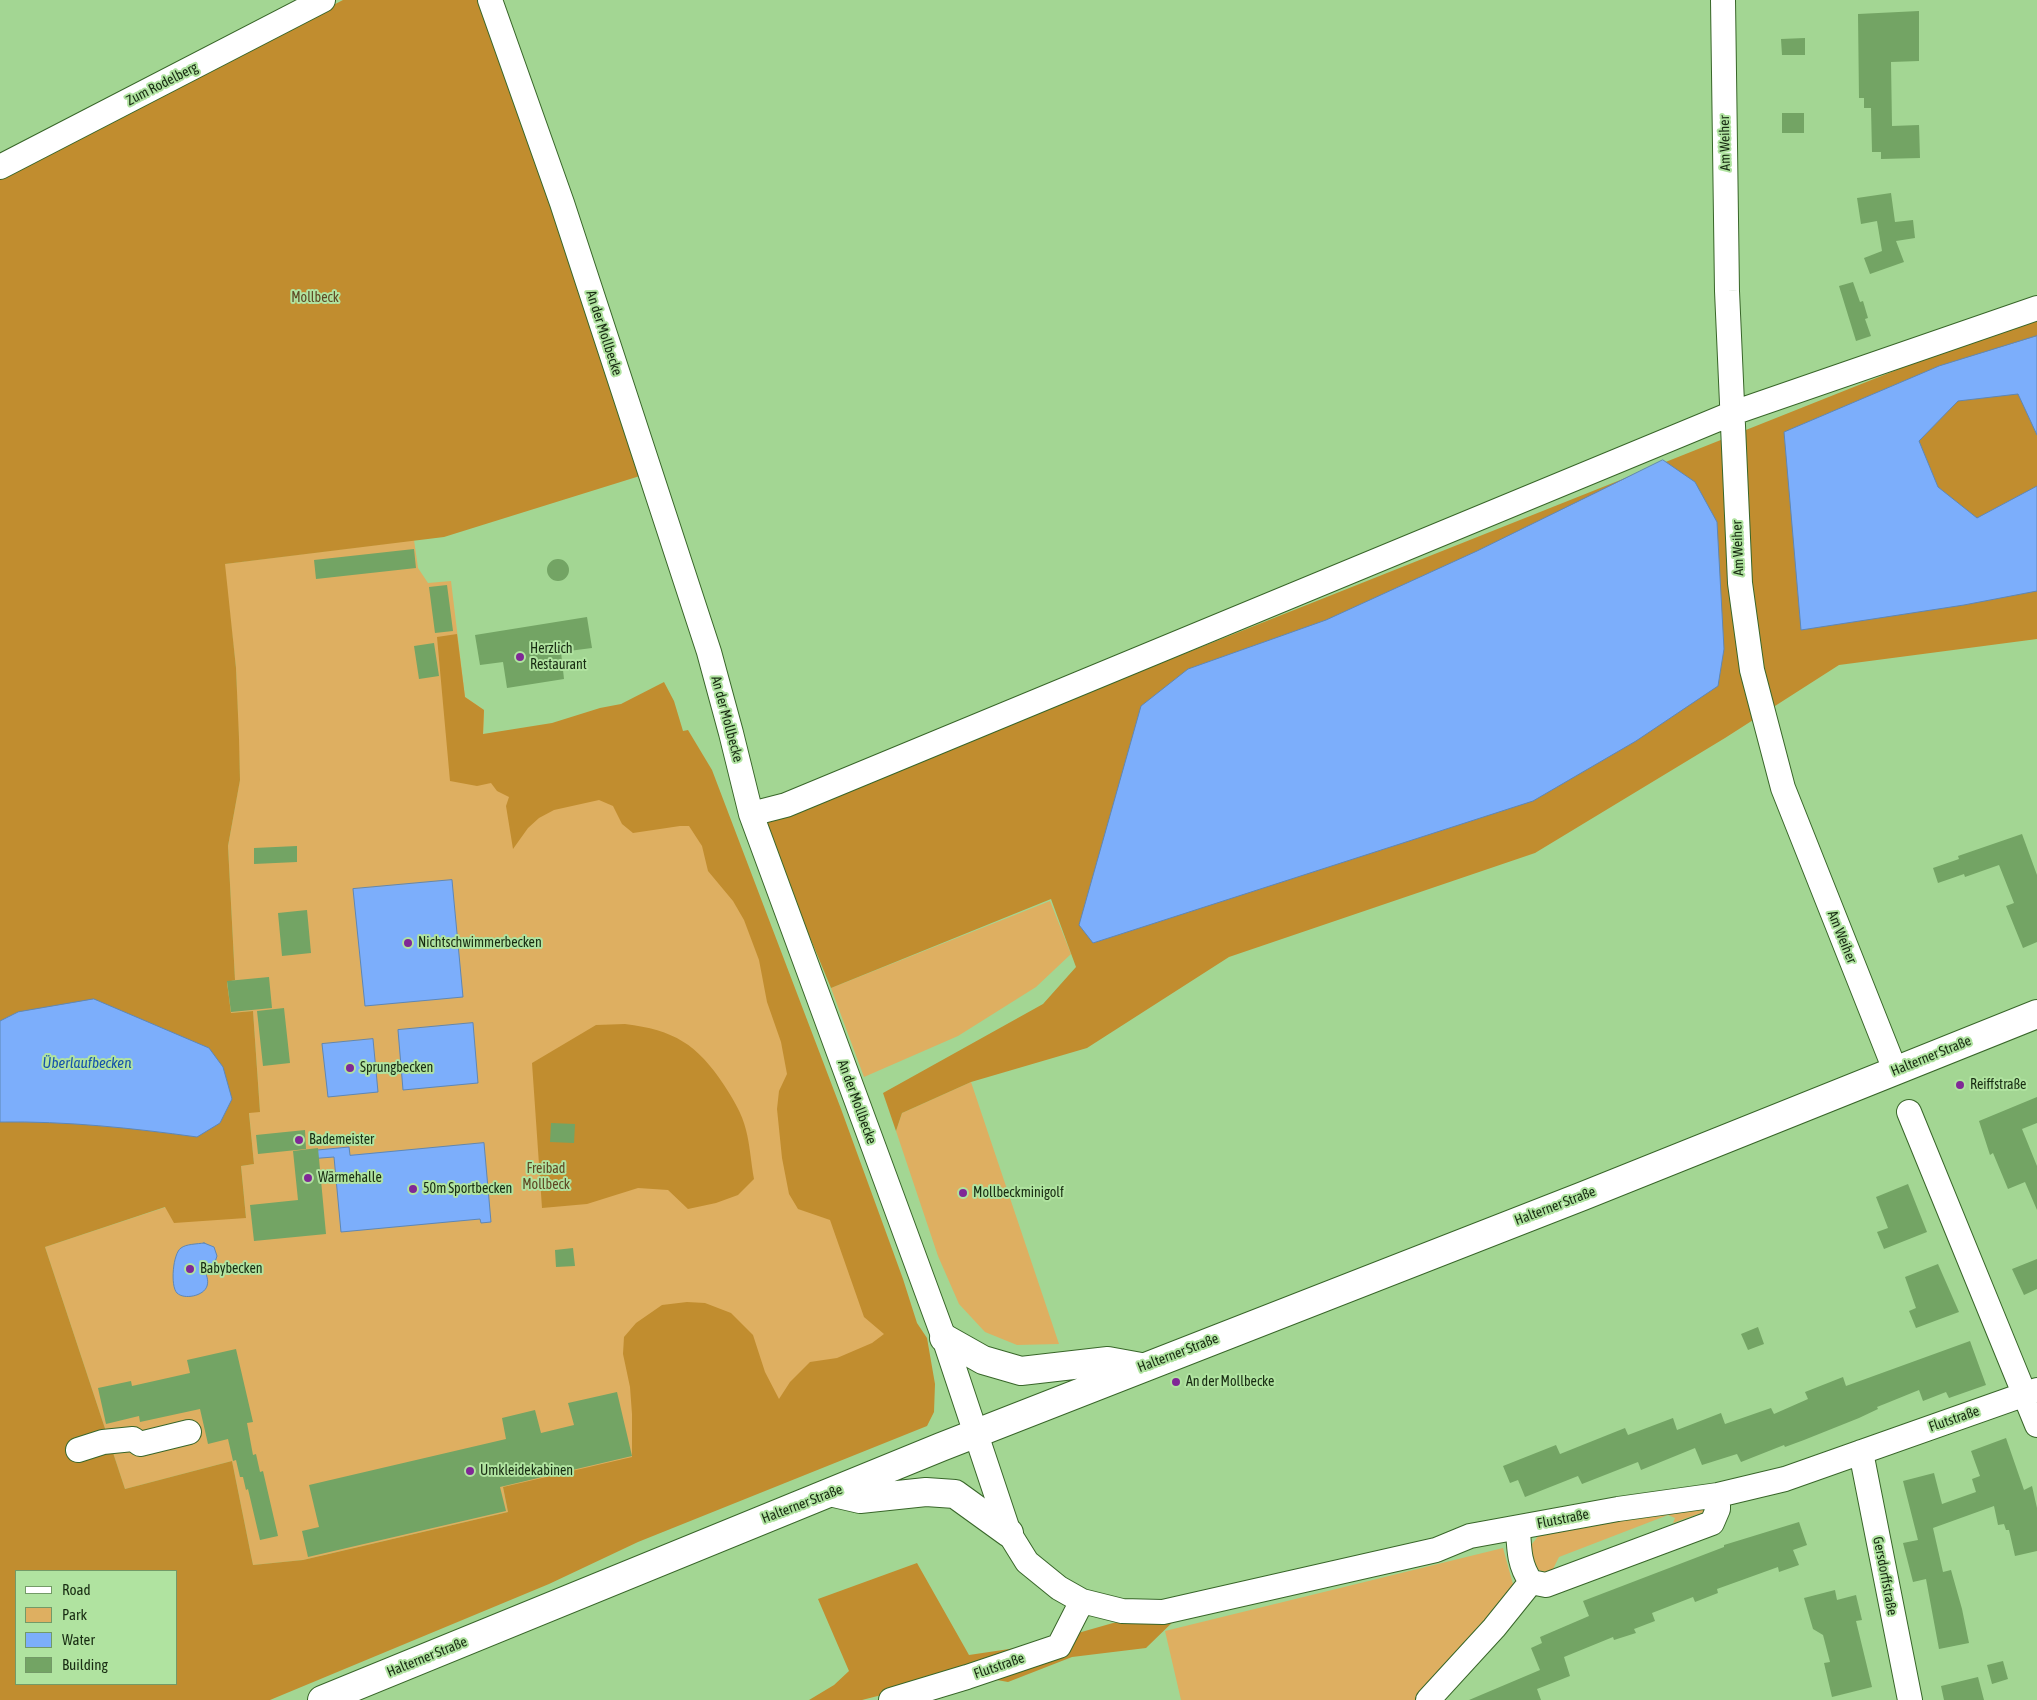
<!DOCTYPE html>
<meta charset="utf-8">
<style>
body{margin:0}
#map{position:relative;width:2037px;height:1700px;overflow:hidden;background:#a3d693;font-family:"Asap Condensed",sans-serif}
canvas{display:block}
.legend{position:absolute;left:15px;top:1570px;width:162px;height:115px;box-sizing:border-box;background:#b0e3a0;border:1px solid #739a67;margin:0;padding:6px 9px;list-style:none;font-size:15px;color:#182c12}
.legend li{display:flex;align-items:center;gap:10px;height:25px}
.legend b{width:25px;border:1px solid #739a67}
</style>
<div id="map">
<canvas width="2037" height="1700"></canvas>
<ul class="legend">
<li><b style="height:6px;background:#fff"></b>Road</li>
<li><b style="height:14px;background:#deaf61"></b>Park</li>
<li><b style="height:14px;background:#7caefb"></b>Water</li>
<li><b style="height:14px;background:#73a464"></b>Building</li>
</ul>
</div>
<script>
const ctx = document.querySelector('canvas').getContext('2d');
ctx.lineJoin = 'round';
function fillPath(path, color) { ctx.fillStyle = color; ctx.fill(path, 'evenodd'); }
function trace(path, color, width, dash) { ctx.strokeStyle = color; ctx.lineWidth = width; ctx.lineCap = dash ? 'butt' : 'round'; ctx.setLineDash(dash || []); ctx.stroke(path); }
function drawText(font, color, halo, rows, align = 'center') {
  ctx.font = font + ' "Asap Condensed",sans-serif'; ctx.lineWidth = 4; ctx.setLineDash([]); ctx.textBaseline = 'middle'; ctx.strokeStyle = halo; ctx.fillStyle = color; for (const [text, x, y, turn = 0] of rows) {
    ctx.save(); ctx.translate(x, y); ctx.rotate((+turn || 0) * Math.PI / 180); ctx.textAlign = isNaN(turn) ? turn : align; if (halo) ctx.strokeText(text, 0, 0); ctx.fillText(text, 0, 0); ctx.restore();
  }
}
fillPath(new Path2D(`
 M414,540L418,568L428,583L451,581L465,697L484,710L482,765L697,766L928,1398L503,1487L508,1512L303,1560L253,1565L232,1461L125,1489L45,1247L166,1207L246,1218L241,1166L254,1164L249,1112H260L253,1011L231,1013L227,981L235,980L228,846L240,779L236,668L224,564Z
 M1050,901L1071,954L1036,987L958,1036L864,1077L831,988Z
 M971,1082L1059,1344L1017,1345L985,1332L959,1304L938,1256L896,1131L902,1113Z
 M1704,1508V1512L1673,1523L1675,1518L1668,1515L1559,1557L1553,1569L1545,1572C1532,1570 1530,1556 1532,1544L1539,1535L1582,1526Z
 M1503,1548L1516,1595L1419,1700H1181L1165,1631Z`), '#deaf61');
fillPath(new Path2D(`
 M343,0H482L643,475L444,537L225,564L236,668L239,738L240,780L228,846L235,980L227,982L231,1013L253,1011L260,1112L249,1113L254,1164L241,1166L246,1218L174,1223L165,1207L45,1247L125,1489L232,1461L253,1565L303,1560L508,1512L503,1487L632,1457V1414L630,1387L623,1354L624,1337L636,1323L662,1305L687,1302L705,1303L731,1313L753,1335L765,1372L779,1399L790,1382L810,1362L837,1358L872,1343L884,1334L864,1317L830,1220L798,1209L789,1194L782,1158L777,1109L779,1091L787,1074L781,1042L767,1002L759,960L744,920L733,901L708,871L702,846L689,826H680L633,833L622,824L613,806L599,800L554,810L539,818L528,828L513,849L506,806L509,797L497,791L491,783L477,786L450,781L437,637L457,634L465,697L484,710L483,734L552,723L600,708L621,704L664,682L674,701L683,731L688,730L712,770L841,1109L903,1279L917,1323L927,1338L935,1384L934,1412L927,1426L638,1542L549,1584L270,1700H0V177ZM16,1571H176V1684H16Z
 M2037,314V639L1839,665L1725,738L1535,853L1229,957L1087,1048L971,1082L902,1113L896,1131L883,1093L1043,1004L1076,967L1051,899L831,988L762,822Z
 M625,1024C674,1030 697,1044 724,1085C733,1099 742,1113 746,1130C750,1145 751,1163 754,1179L738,1195L716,1203L688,1209L668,1190L638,1188L587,1204L542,1208L532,1063L596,1025Z
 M917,1563L969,1655L1036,1645L1113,1623L1180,1615L1146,1648L1072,1657L1008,1682L964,1674L862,1700H809L834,1685L849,1671L818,1599Z`), '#c18d2f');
const water = new Path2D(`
 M2037,336V435L2018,394L1958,401L1919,441L1938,487L1977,518L2037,486V591L1964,605L1801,630L1784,432L1939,366Z
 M1663,460L1695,482L1717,522L1724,649L1718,686L1636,741L1533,801L1093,943L1079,925L1141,706L1188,669L1326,620L1477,551Z
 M452,880L463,997L365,1006L353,889Z
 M94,999L209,1048L223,1067L232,1099L220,1123L197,1137C132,1128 66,1121 0,1122V1021L18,1012Z
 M473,1023L478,1083L403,1090L398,1030Z
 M373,1039L378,1092L328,1097L322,1044Z
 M484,1143L491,1222L481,1223L480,1219L341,1232L334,1157L308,1159L307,1151L349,1147L350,1155Z
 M204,1243L214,1247L217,1256L215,1262L205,1270C206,1275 209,1280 207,1286C204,1296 184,1300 177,1293C170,1286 173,1253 181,1248C186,1244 197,1244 204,1243Z`);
fillPath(water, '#7caefb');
trace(water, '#5e87b5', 1);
fillPath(new Path2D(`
 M1919,11V61L1891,62L1892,126L1919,125L1920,158L1881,159V152H1872L1871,108H1864V98H1859L1858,14Z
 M1805,38V55H1782L1781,39Z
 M1782,113H1804V133H1782Z
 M1891,193L1895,222L1913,220L1915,238L1896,241L1904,262L1870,274L1864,258L1882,251L1877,221L1861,224L1857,198Z
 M1853,282L1860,302L1863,301L1868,318L1865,319L1871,336L1856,341L1839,286Z
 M414,549L416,568L316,579L314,560Z
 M547 570a11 11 0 1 1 22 0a11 11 0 1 1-22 0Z
 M447,585L453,631L435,633L429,587Z
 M587,617L592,648L561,652L564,679L507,688L503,662L480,665L475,635Z
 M434,643L439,676L419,679L414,646Z
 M2022,834L2037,875V942L2023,948L2006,906L2014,903L1999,865L1965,877L1964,874L1938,883L1933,868L1959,859L1958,856Z
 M297,846V862L254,864V848Z
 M307,910L311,953L282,956L278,913Z
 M269,977L272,1008L231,1012L227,981Z
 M284,1008L290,1063L263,1066L257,1011Z
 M2037,1097V1123L2022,1129L2037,1166V1210L2025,1182L2008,1189L1993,1153L1990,1155L1979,1121Z
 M551,1123L575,1124L574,1143L550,1142Z
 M305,1130L306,1149L258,1154L256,1135Z
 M318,1148L326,1234L254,1241L250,1205L298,1200L293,1151Z
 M1908,1184L1927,1232L1884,1249L1877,1232L1888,1228L1876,1197Z
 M573,1248L575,1266L556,1267L555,1250Z
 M2037,1259V1289L2024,1295L2012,1269Z
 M1938,1264L1959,1312L1916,1328L1909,1311L1916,1308L1905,1277Z
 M1758,1327L1764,1344L1748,1350L1741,1334Z
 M1970,1341L1986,1385L1949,1398L1946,1392L1923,1401L1919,1390L1887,1403L1877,1407L1878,1409L1859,1418L1804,1440L1785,1447L1784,1445L1741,1462L1737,1454L1702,1465L1695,1448L1641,1470L1638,1462L1582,1484L1578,1476L1525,1497L1518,1480L1510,1483L1503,1466L1556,1445L1560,1454L1625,1428L1628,1435L1673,1418L1677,1430L1721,1413L1725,1424L1771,1408L1774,1414L1808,1399L1805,1392L1843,1377L1846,1386Z
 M236,1349L253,1422L247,1423L253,1455L256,1454L260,1472L263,1471L278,1536L260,1540L248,1489L246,1490L243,1477H240L236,1460L233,1461L228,1439L208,1444L200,1409L140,1422L139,1416L106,1424L98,1388L131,1381L132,1386L190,1373L187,1360Z
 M617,1392L632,1456L500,1487L506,1511L308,1557L302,1531L319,1527L309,1485L506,1439L502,1418L535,1410L541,1433L574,1425L568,1403Z
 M2006,1438L2024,1490L2032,1486L2037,1508V1551L2015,1556L2009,1530H2006L2004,1524L1998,1525L1994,1506L1933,1528L1943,1572L1951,1570L1962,1609L1969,1643L1939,1649L1926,1579L1913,1582L1903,1543L1918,1540L1903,1481L1934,1473L1942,1504L1976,1492L1972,1479L1980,1476L1971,1451Z
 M1799,1522L1807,1545L1793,1550L1799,1565L1779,1572L1778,1567L1717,1589L1718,1593L1695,1602L1693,1597L1652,1613L1655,1621L1634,1629L1636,1633L1614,1640L1613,1637L1564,1657L1570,1676L1537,1689L1541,1700H1469L1540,1670L1531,1648L1542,1643L1540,1637L1589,1616L1583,1601L1724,1547V1545Z
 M1835,1590L1837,1600L1856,1595L1862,1620L1856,1621L1872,1687L1832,1697L1824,1663L1830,1662L1823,1635L1813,1629L1804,1598Z
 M2003,1661L2008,1679L1992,1684L1987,1665Z
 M1978,1677L1984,1700H1944L1941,1686Z`), '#73a464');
const minor = new Path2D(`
 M490,0L562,203L709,652L731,733L751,814L944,1338L1009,1533L1027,1562L1059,1588L1082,1601L1122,1611L1163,1612L1436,1550L1470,1536L1618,1509L1718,1495L1785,1479L2037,1390
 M1723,0L1727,291L1740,583L1752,670L1783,788L1895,1070
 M0,167L323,0
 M751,814L786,805L1733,413L2037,308
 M1909,1112L2037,1425
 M78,1450L103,1442L133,1439L140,1444L189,1432
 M1861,1452L1910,1700
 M1518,1528C1519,1549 1519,1565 1531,1582L1546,1585L1712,1523L1718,1509V1495
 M891,1700L967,1677L1059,1646L1082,1601
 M1428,1700L1494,1628L1531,1582`);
const secondary = new Path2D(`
 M944,1338L983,1360L1021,1371L1108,1361L1141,1367
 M834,1493L860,1499L926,1492L955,1494L1009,1533
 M322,1700L941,1447L1583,1196L2037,1014`);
trace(minor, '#386629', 26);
trace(secondary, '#386629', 30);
trace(minor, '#fff', 24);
trace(secondary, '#fff', 28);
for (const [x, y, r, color] of [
 [520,657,5,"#802896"],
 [408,943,5,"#802896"],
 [350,1068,5,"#802896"],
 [1960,1085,5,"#802896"],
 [299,1140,5,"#802896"],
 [308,1178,5,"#802896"],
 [413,1189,5,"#802896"],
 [963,1193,5,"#802896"],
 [190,1269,5,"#802896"],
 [1176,1382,5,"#802896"],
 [470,1471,5,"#802896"]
]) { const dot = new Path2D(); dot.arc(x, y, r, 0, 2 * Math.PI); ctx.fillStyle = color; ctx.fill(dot); trace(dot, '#b0e3a0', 2); }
drawText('14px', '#182c12', '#b0e3a0', [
 ["Zum Rodelberg",162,84,-27],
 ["Am Weiher",1725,143,-91],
 ["An der Mollbecke",604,333,72],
 ["Am Weiher",1738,548,-92],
 ["An der Mollbecke",727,719,75],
 ["Am Weiher",1842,937,68],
 ["Halterner Straße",1931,1056,-22],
 ["An der Mollbecke",857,1102,70],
 ["Halterner Straße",1555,1206,-21],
 ["Halterner Straße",1178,1353,-21],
 ["Flutstraße",1954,1419,-19],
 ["Halterner Straße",802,1504,-21],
 ["Flutstraße",1563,1519,-11],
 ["Gersdorffstraße",1885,1576,79],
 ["Halterner Straße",427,1657,-22],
 ["Flutstraße",999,1666,-19]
]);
drawText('14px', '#5f4823', '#b0e3a0', [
 ["Mollbeck",315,298],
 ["Freibad",546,1169],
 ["Mollbeck",546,1185]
]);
drawText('14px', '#182c12', '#b0e3a0', [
 ["Herzlich",530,649],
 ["Restaurant",530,665],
 ["Nichtschwimmerbecken",418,943],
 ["Sprungbecken",360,1068],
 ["Reiffstraße",1970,1085],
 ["Bademeister",309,1140],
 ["Wärmehalle",318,1178],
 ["50m Sportbecken",423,1189],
 ["Mollbeckminigolf",973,1193],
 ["Babybecken",200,1269],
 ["An der Mollbecke",1186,1382],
 ["Umkleidekabinen",480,1471]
], 'left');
drawText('italic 15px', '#1553ab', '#b0e3a0', [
 ["Überlaufbecken",87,1063]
]);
</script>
